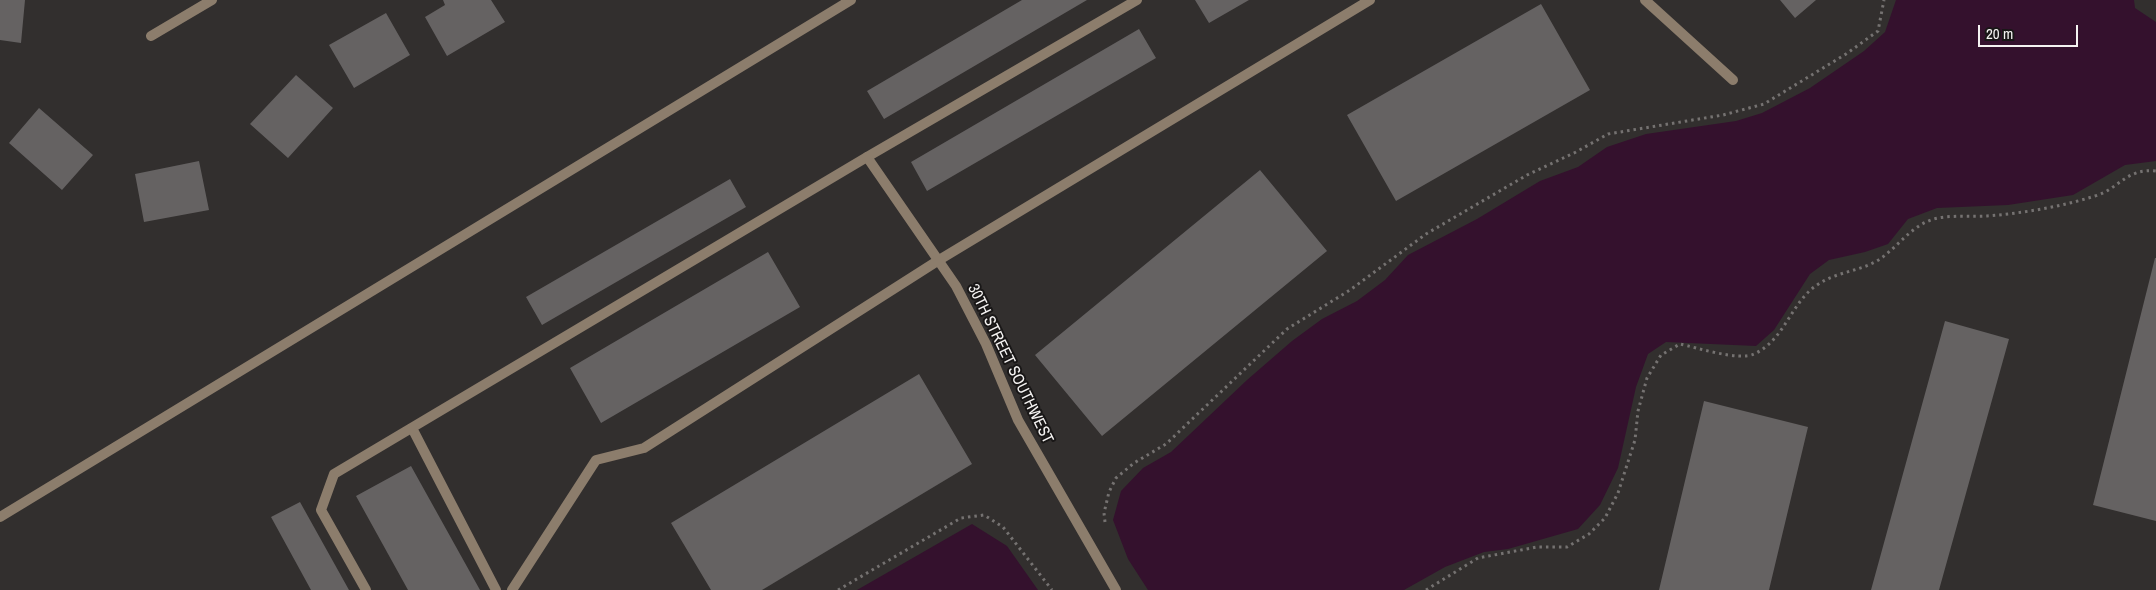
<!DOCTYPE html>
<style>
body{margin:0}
#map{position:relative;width:2156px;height:590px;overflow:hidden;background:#322f2e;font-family:"Archivo Narrow",sans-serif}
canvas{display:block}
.scale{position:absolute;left:1978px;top:25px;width:100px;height:22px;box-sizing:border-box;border:2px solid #f5f3f2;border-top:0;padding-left:6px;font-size:15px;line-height:18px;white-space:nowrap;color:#f5f3f2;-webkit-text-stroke:4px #191717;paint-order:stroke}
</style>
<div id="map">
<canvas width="2156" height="590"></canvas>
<div class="scale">20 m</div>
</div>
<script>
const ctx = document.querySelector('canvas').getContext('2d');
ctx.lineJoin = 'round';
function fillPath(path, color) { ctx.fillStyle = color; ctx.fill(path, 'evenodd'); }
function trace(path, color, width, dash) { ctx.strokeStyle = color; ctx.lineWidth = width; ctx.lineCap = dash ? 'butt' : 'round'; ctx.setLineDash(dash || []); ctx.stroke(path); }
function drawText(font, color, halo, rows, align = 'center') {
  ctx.font = font + ' "Archivo Narrow",sans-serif'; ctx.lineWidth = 4; ctx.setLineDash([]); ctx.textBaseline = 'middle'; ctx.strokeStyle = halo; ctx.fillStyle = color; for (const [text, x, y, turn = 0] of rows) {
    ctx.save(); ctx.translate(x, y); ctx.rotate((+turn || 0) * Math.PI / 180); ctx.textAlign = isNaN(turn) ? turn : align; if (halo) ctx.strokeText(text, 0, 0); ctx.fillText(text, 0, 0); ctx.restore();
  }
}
fillPath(new Path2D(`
 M1896,0H2134L2135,8L2156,22V161L2125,165L2073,195L2008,205L1937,208L1908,219L1888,244L1865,252L1829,260L1810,274L1774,330L1756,346L1666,342L1648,354L1636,387L1618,468L1600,505L1578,529L1508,549L1484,552L1445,567L1404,590H1148L1128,559L1113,520L1121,491L1143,468L1171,452L1247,380L1292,341L1322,319L1357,301L1385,280L1408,255L1477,219L1540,181L1578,167L1607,147L1646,134L1736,121L1762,113L1810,88L1864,51L1885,32Z
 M972,524L1007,546L1038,590H857Z`), '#34112d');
fillPath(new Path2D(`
 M0,0H25L21,43L0,40Z
 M443,0H491L505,22L447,56L425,17L445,5Z
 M1022,0H1087L884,119L867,91Z
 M1195,0H1249L1209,23Z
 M1780,0H1816L1795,18Z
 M1541,4L1590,90L1396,201L1347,115Z
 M386,13L410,55L354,88L329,45Z
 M1139,29L1156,58L927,191L911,162Z
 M296,75L333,108L288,158L250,124Z
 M39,108L93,155L62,190L9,143Z
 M199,161L209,210L144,222L135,174Z
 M1260,170L1327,251L1102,436L1035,355Z
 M730,179L746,207L542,325L526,297Z
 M768,252L800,307L601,423L570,368Z
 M2155,258H2156V521L2093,505Z
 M1945,321L2009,339L1939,590H1871Z
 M919,374L972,464L762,590H711L671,523Z
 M1704,401L1808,427L1769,590H1659Z
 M411,466L480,590H408L356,496Z
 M300,502L349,590H311L271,517Z`), '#656262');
trace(new Path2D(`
 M1105,522L1104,513L1109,492L1116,478L1134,463L1166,444L1287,329L1350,290L1426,234L1527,175L1576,152L1608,134L1723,115L1764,104L1846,54L1878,31L1884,0
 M838,590L961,518L984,515L1003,527L1052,590
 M1426,590L1478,558L1537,547H1567L1589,534L1605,518L1618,493L1635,440L1638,411L1647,378L1661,355L1680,344C1698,348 1738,361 1754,354C1785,340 1791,302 1817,285C1837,271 1860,272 1880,259C1899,246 1913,223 1938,218C1954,215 1972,217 1987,216C2024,213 2060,207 2095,196C2119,189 2126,168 2156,171`), '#757271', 3, [2.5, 4]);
trace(new Path2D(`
 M1645,0L1733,80
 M412,428L496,590
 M0,517L851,0
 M366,590L321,510L334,474L867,157L1137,0
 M512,590L596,460L644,448L939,260L1370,0`), '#8c7d6c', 10);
trace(new Path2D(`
 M151,36L212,0
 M867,157L956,286L986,344L1018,420L1116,590`), '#8c7d6c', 10);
drawText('16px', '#f5f3f2', '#191717', [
 ["30TH STREET SOUTHWEST",1010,364,64]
]);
</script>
